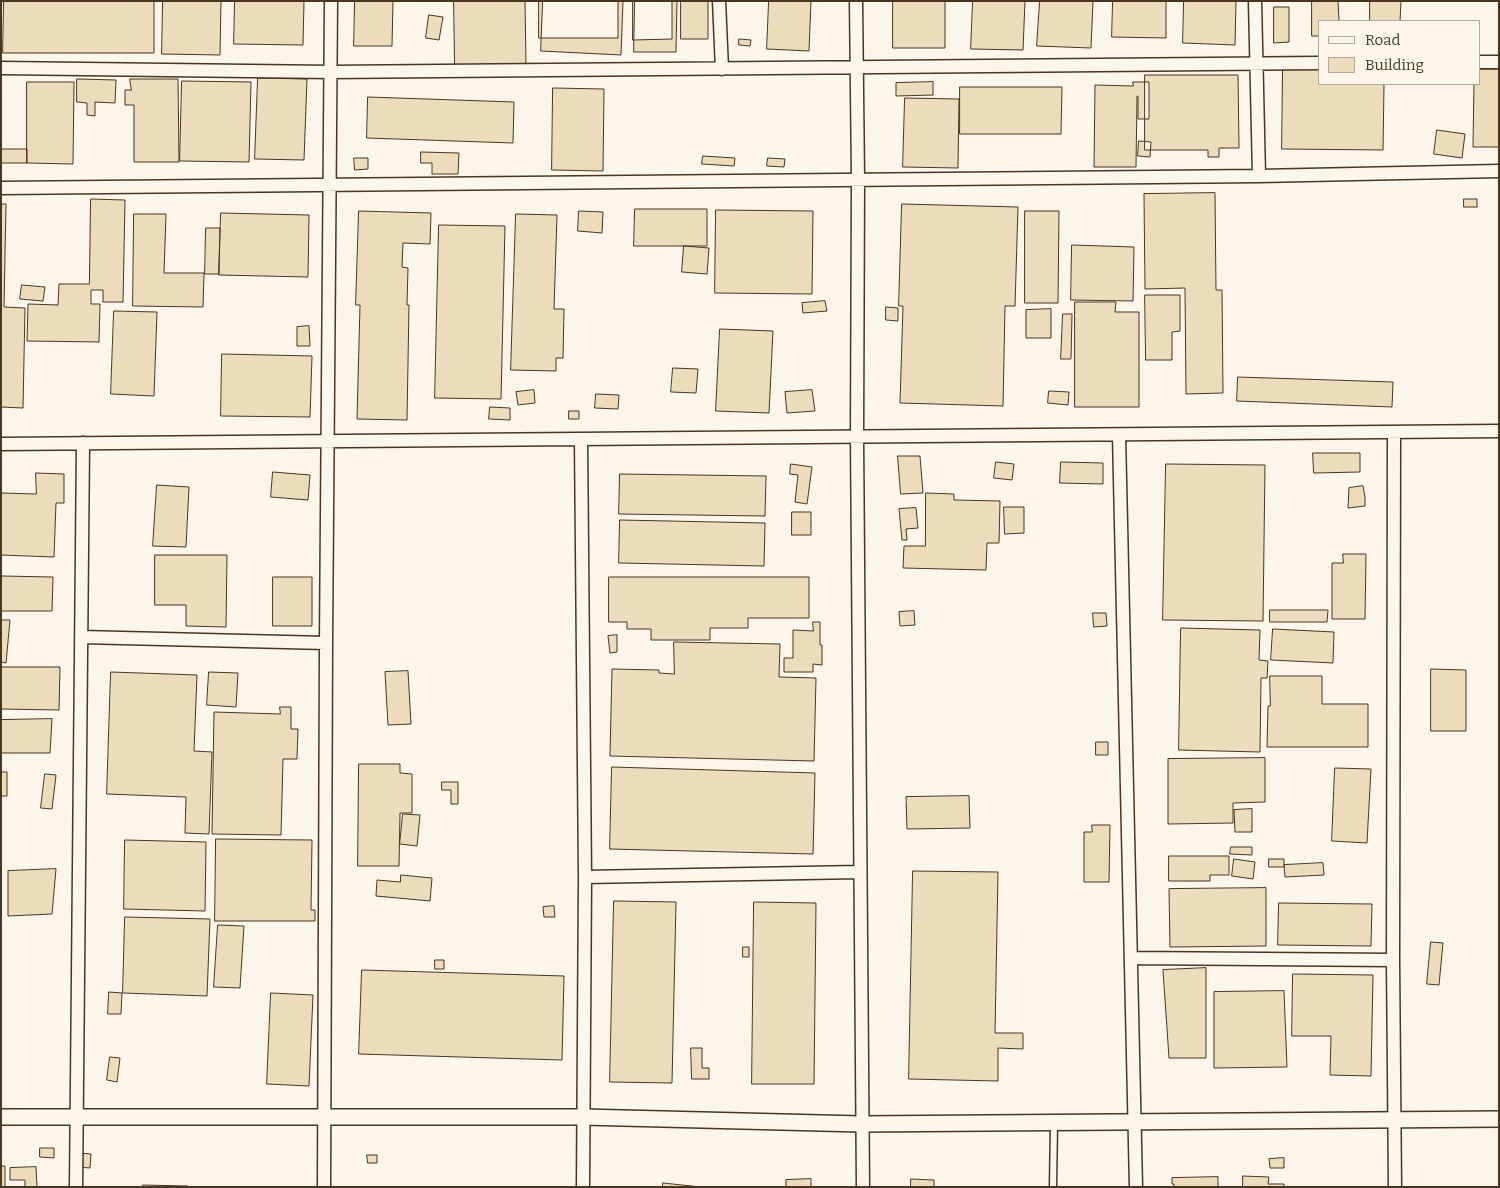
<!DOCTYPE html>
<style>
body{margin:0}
#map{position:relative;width:1500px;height:1188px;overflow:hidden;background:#fbf6e9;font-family:Bitter,serif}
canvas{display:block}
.frame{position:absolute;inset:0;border:2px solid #4a3520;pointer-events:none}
.legend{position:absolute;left:1318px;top:20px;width:162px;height:65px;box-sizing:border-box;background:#fbf6e9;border:1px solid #b4a999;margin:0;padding:6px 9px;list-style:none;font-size:15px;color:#4a3520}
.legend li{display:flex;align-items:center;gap:10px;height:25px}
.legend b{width:25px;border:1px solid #b4a999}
</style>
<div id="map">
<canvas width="1500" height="1188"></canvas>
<div class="frame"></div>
<ul class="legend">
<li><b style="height:6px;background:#fbf6e9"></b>Road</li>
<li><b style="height:14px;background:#ecdcbc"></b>Building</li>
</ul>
</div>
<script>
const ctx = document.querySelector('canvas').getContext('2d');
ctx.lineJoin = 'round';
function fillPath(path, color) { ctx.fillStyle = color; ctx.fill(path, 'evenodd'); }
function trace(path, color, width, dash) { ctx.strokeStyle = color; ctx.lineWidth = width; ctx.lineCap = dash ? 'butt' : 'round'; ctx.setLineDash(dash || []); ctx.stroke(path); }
const building = new Path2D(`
 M4,1H154V53H3Z
 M163,1H221L220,55L162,54Z
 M235,1H304L303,45L234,44Z
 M355,1H393L392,46H354Z
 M454,1H525L526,65L455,66Z
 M539,1H618V38H539Z
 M543,1H623L621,55L541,51Z
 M633,1H672V39L633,40Z
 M635,1H677L676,52H634Z
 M681,1H708V39H681Z
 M769,1H811L809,51L767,49Z
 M893,1H945V48H893Z
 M973,1H1025L1023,50L971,49Z
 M1040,1H1093L1091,48L1037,46Z
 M1113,1H1166V38L1112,37Z
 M1184,1H1236L1235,45L1183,43Z
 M1312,1H1338L1339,21H1319V36H1312Z
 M1370,1H1401L1400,21H1370Z
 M1274,7H1289V42L1274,43Z
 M429,15L443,17L439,40L426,38Z
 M739,39L751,40L750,46L739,45Z
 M1283,66L1319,67V84H1384L1383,150L1282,149Z
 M1479,69H1499V147H1473L1474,84H1479Z
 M1145,75H1238L1239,148H1219V157H1208V150H1145Z
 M258,78L307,79L304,160L255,159Z
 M77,79L116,80L115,103L95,102V116L87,115V103L77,102Z
 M130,79H178L179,162H134V105H125V90H131Z
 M182,81L251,82L249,162L180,161Z
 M27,82H74L73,164L27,163Z
 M933,82V95L896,96V83Z
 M1133,82H1149V119H1138V96H1137L1136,167H1094L1095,85L1133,86Z
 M960,87H1062L1061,134H960Z
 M553,88L604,89L603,171L552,170Z
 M368,97L514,102L513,143L367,138Z
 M905,98L959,99L958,168L903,167Z
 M1437,130L1465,134L1462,158L1434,154Z
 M1139,141L1151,142L1150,157L1138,156Z
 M1,149H27V163H1Z
 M421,152L459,153L458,174H432V163H421Z
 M703,156L735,158L734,166L702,164Z
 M354,158H368V169L355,170Z
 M768,158L785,159L784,167L767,166Z
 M1215,193L1216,290H1222L1223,393L1186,394L1185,288L1145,289L1144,194Z
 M91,199L125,200L123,302H103V290H91V304H100L99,342L27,341L28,304L58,305L59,284H89Z
 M1464,199H1477V207H1464Z
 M1,204H6L4,307L25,308L23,408L1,407Z
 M902,204L1018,207L1015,306H1005L1003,406L900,403L903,306H899Z
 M635,209H707V246H634Z
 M716,210L813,211L812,294L715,293Z
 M359,211L431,213L430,244L403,243L402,267L408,268L407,305H409L407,420L357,419L360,305H356Z
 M579,211L603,212L602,233L578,231Z
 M1025,211H1059L1058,303H1025Z
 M221,213L309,215L308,277L219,275Z
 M134,214H166L164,273H204L203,307L133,306Z
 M516,214L557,215L554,309H564L563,358H556V371L511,370Z
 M439,225L505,226L501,399L435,398Z
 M206,228H220L219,274H205Z
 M1072,245L1134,247L1133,301L1071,300Z
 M684,246L709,248L707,274L682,272Z
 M22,285L45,287L43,301L20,299Z
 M1145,295H1180V331L1172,332V360H1146Z
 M825,301L827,311L803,313L802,303Z
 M1075,302H1116L1115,312H1139V407H1075Z
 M886,307L898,308V321L886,320Z
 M1051,309V338H1026V310Z
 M114,311L157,312L154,396L111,394Z
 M1063,314H1072L1071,359H1061Z
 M309,326L310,346H297V327Z
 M720,329L773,331L769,413L716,411Z
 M222,354L312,356L310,417L221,416Z
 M673,368L698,369L696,393L671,392Z
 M1238,377L1393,382L1392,407L1237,401Z
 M534,390L535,403L518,405L516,392Z
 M812,390L815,411L787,413L785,392Z
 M1049,391L1069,392L1068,405L1048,403Z
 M596,394L619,395L618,409L595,408Z
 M490,407L510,408V420L489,419Z
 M569,411H579V419H569Z
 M1313,453H1360V472L1314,473Z
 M898,456H920L923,493L901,494Z
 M996,462L1014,464L1012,480L994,478Z
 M1061,462L1103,463V484L1060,483Z
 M791,464L812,467L807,504L795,502L798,475L790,474Z
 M1166,464L1265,465L1263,621L1163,620Z
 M273,472L310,475L308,500L271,497Z
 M36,473L64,474V503H56L54,557L1,555V493L36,494Z
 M620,474L766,476L765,516L619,514Z
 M157,485L189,487L186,547L153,546Z
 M1363,486L1365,497V506L1348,508L1349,488Z
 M926,493L954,494V500L1000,501L999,543H987L986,570L903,568L904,546H925Z
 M1004,507H1024V533L1005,534Z
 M916,508L918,528L906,529L907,540H902L899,509Z
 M792,512H811V535H792Z
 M620,520L765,523L764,566L619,563Z
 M1343,554H1366L1365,619H1332V563H1343Z
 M155,555H227L226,627L186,626V605H155Z
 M1,576L53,577L52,611H1Z
 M273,577H312V626H273Z
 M609,577H809V618H748V628H710V640H651V629H627V622H609Z
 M1270,610H1328L1327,622H1270Z
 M914,611L915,625L900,626L899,612Z
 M1093,613H1106L1107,626L1094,627Z
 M1,620H10L6,663L1,662Z
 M813,622H820V645H822V665L813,664V672H784V658H793V630L813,631Z
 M1181,628L1260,630L1259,660L1268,661L1267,678H1261L1260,752L1179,750Z
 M1273,629L1334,632L1333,663L1271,660Z
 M617,635V652L610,653L608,636Z
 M674,642L780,644L779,677L816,678L814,761L610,756L612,669L659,670V673L674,674Z
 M1,667H60L59,710L1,709Z
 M1431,669L1466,670V731H1431Z
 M408,671L411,724L388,725L385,672Z
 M111,672L197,675L194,751L212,752L209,834L185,833L186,797L107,794Z
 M209,672L238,673L236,707L207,705Z
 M1270,676H1322V704H1368V747H1267L1268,706H1270Z
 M280,707H291V729H298L297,759H283L281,835L212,834L214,712L280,714Z
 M52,719L50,753H1V720Z
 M1096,742H1108V755H1096Z
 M1265,758V802L1233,803V823L1168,824V759Z
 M359,764H400V773L412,774V813H400L399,866H358Z
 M612,767L815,773L813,854L610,849Z
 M1335,768L1371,769L1367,843L1332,841Z
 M1,772H7V796H1Z
 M45,774L56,775L52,809L41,808Z
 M442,782H458V804H451V790H442Z
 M969,796L970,828L907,829L906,797Z
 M1252,809V832H1235L1234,810Z
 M403,814L420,815L417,846L400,844Z
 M1092,825H1110L1109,882H1084V832H1092Z
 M216,839L312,840L311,910H315V921H215Z
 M125,840L206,842L205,911L124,909Z
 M1231,847H1252V855L1230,854Z
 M1169,856H1229V875H1210V881H1169Z
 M1234,859L1255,862L1253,879L1232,876Z
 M1269,859H1284V867H1269Z
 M1323,863L1324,875L1285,877L1284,865Z
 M56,869L52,914L8,916V871Z
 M913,871L998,872L995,1033H1023V1049L998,1048V1081L909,1079Z
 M401,875L432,878L430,901L376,896L377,880L400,882Z
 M1266,888V946L1170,947L1169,889Z
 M614,901L676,902L672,1083L610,1082Z
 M754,902L816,903L814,1084H752Z
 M1279,903L1372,904L1371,946L1278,945Z
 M554,906L555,917H544L543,907Z
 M125,917L210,919L207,996L123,993Z
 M218,925L244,926L240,988L214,987Z
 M1431,942L1443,943L1439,985L1427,984Z
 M743,947H749V957H743Z
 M435,960H444V969H435Z
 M1206,968V1058H1169L1163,970Z
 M362,970L564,976L562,1060L359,1054Z
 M1293,974L1373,975L1371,1076L1330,1075L1331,1036H1292Z
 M1284,991L1287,1067L1214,1068V992Z
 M109,992L122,993L121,1014H108Z
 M271,993L313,995L309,1086L267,1084Z
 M691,1048H702V1068H709V1079H692Z
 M110,1057L120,1058L117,1082L107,1080Z
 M40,1148H54V1158L40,1157Z
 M80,1153L91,1154L90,1168L78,1167Z
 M367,1155H377V1163H368Z
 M1284,1158V1168H1270L1269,1159Z
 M1,1166H5V1187H1Z
 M36,1167L37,1187H25V1180H10V1168Z
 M1243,1176L1269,1177L1268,1184H1284V1187H1243Z
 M1218,1177V1187H1174V1184H1172V1178Z
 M811,1179V1187H786V1180Z
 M911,1179L934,1180V1187H911Z
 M663,1183L701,1187H663Z
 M143,1185L188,1186V1187H143Z`);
fillPath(building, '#ecdcbc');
trace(building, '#4a3520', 1);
const service = new Path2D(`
 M1053,1187L1054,1123`);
const minor = new Path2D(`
 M719,1L722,69
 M856,1L858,180L857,437L863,1187
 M1255,1L1259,176
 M1479,62H1499
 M1,68L331,72L1319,63
 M1,188L1259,176L1499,171
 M1394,432L1393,960L1395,1187
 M1119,435L1136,1187
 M581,439L585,877L583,1187
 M1,444L1499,431
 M81,637L326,643
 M585,877L859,872
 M1131,958L1393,960
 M76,1187L83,443
 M324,1187L326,643L331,1`);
const tertiary = new Path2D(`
 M1,1117H583L861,1124L1499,1119`);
trace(service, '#4a3520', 9);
trace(minor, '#4a3520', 15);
trace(tertiary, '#4a3520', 18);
trace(service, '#fbf6e9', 6);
trace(minor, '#fbf6e9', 12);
trace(tertiary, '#fbf6e9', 15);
</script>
